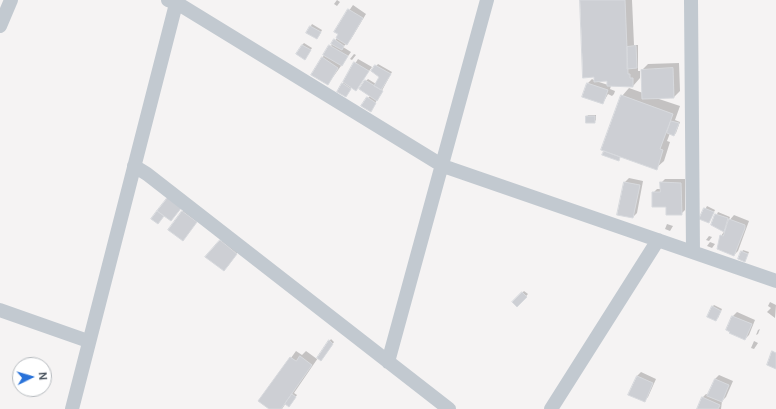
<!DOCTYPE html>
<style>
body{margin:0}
#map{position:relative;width:776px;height:409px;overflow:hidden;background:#f5f3f3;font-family:"DM Sans",sans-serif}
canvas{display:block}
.north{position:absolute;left:12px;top:357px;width:40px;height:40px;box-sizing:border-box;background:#fff;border:1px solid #b7bbbf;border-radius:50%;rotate:85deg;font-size:11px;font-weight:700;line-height:16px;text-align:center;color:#4b555f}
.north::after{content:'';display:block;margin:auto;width:14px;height:18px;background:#2972d9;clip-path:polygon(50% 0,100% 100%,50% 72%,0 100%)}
</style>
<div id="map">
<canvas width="776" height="409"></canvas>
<div class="north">N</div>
</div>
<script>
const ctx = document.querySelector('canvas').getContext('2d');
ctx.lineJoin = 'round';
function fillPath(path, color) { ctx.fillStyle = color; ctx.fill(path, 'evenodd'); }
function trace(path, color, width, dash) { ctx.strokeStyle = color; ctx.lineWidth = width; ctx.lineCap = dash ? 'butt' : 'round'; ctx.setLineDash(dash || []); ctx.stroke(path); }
fillPath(new Path2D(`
 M337,0L340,2L337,6L334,4Z
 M581,0H632L634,45H638V71H640V78L633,86H611L610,89L615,91L614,94L612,96L608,94L603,103L588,83L592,79L595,81ZM608,80V85L596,81Z
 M353,5L366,14L351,39L343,47L351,52L328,84L322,58L340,34L335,31Z
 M312,24L322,30L319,36L307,33Z
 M304,43L312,48L305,59L302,45Z
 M354,54L356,55L352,60L350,59Z
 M358,59L372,67L356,89L352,87L347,94L338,91Z
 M679,63L680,91L674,97L656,98L680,106L675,120L680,122L676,133L674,135L670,133L667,141L670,142L664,161L656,168L621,156L618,160L603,155L622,96L629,88L643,93L642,70L648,64Z
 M378,64L392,72L372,109L368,98L371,95L366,81L368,79L376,84L381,76L372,71Z
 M588,115H596V120L594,122L587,117Z
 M629,178L643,181L637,213L633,217L625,182Z
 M665,179H685V210L681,214L667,206L653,193L657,189H661V183Z
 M707,206L715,210L709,222L700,219Z
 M186,208L200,218L183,239L182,212Z
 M718,212L730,217L728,222L734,215L749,221L738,251L734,255L721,236L728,226L723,230L712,225Z
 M667,224L673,226L670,231L665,229Z
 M709,236L712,237L709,241L706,240Z
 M225,237L240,249L228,266L207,257Z
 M710,242L715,244L712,248L707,246Z
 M743,250L749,252L745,261L742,252Z
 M524,291L528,294L517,306L513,302Z
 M770,302L776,305L775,318L767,312L771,308L768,306Z
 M714,305L722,309L718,318L712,307Z
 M737,312L755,320L749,335L745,339L727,329L733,316Z
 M760,329L758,334L756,335L758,330Z
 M331,339L334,342L323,358H318L294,393L297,395L291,404L286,403L282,409H270L260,401L296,351L302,355L306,351L317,359Z
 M754,341L758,343L754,349L751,348Z
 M641,372L656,379L648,397L644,401L637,376Z
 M719,375L733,381L726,397L722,401L721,409H698L702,398L706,394L709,395L715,379Z`), '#0003');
const building = new Path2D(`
 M580,0H625L628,74H630V78H633V87L607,86V81L594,82V77L583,78Z
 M348,9L363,18L347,45L336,38L338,34L334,32Z
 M310,26L321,32L317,39L306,33Z
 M334,39L344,46L342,50L331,44Z
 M302,45L311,50L305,60L296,54Z
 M329,45L348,56L342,66L323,55Z
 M636,46L637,68L627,69V47Z
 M322,57L338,68L328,85L311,75Z
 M354,62L369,71L356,91L343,82Z
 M375,65L391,74L381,90L374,86L379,77L371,71Z
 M673,68L674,98L642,99L641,70Z
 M365,80L383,91L377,101L359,89Z
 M342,83L351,89L346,97L337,92Z
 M587,83L608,90L603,104L582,97Z
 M621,95L673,114L660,149L663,150L657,170L601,150Z
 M367,97L376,103L371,112L361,106Z
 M586,116H595V123H586Z
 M671,121L679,123L674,136L667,133Z
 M604,151L620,157L619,161L602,155Z
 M624,182L640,185L633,218L617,215Z
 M660,182L681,183L682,215H666V207H652V192H660Z
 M168,197L182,207L171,221L157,211Z
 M704,208L714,212L709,223L699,219Z
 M157,211L164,216L158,224L151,219Z
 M182,211L197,222L183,241L168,230Z
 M715,214L728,218L724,232L711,225Z
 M729,219L745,225V228L734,256L717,249L720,235L723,236Z
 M220,240L237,254L224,271L205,257Z
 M741,251L748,254L745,262L738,259Z
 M522,292L527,297L517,307L512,302Z
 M712,306L721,311L716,321L707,317Z
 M732,316L752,324L745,340L729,333L730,332L726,330Z
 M329,340L333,344L321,361L317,358Z
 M772,351L776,353V369L767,365Z
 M300,356L312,365L281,409H269L258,401L290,357L296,361Z
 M637,376L653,383L645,402L628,395Z
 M715,379L729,385L722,402L707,396Z
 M292,394L296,397L289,407L285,404Z
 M702,397L720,405L718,409H697Z`);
fillPath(building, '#cdcfd4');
trace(building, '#d7d9dd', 1);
trace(new Path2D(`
 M168,0L177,3L443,166L776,281
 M691,0L693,252
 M0,26L11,0
 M134,166L147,174L449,409
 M0,310L88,341
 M388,362L487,0
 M72,409L177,0
 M551,409L658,240`), '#c2c9d0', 14);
</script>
